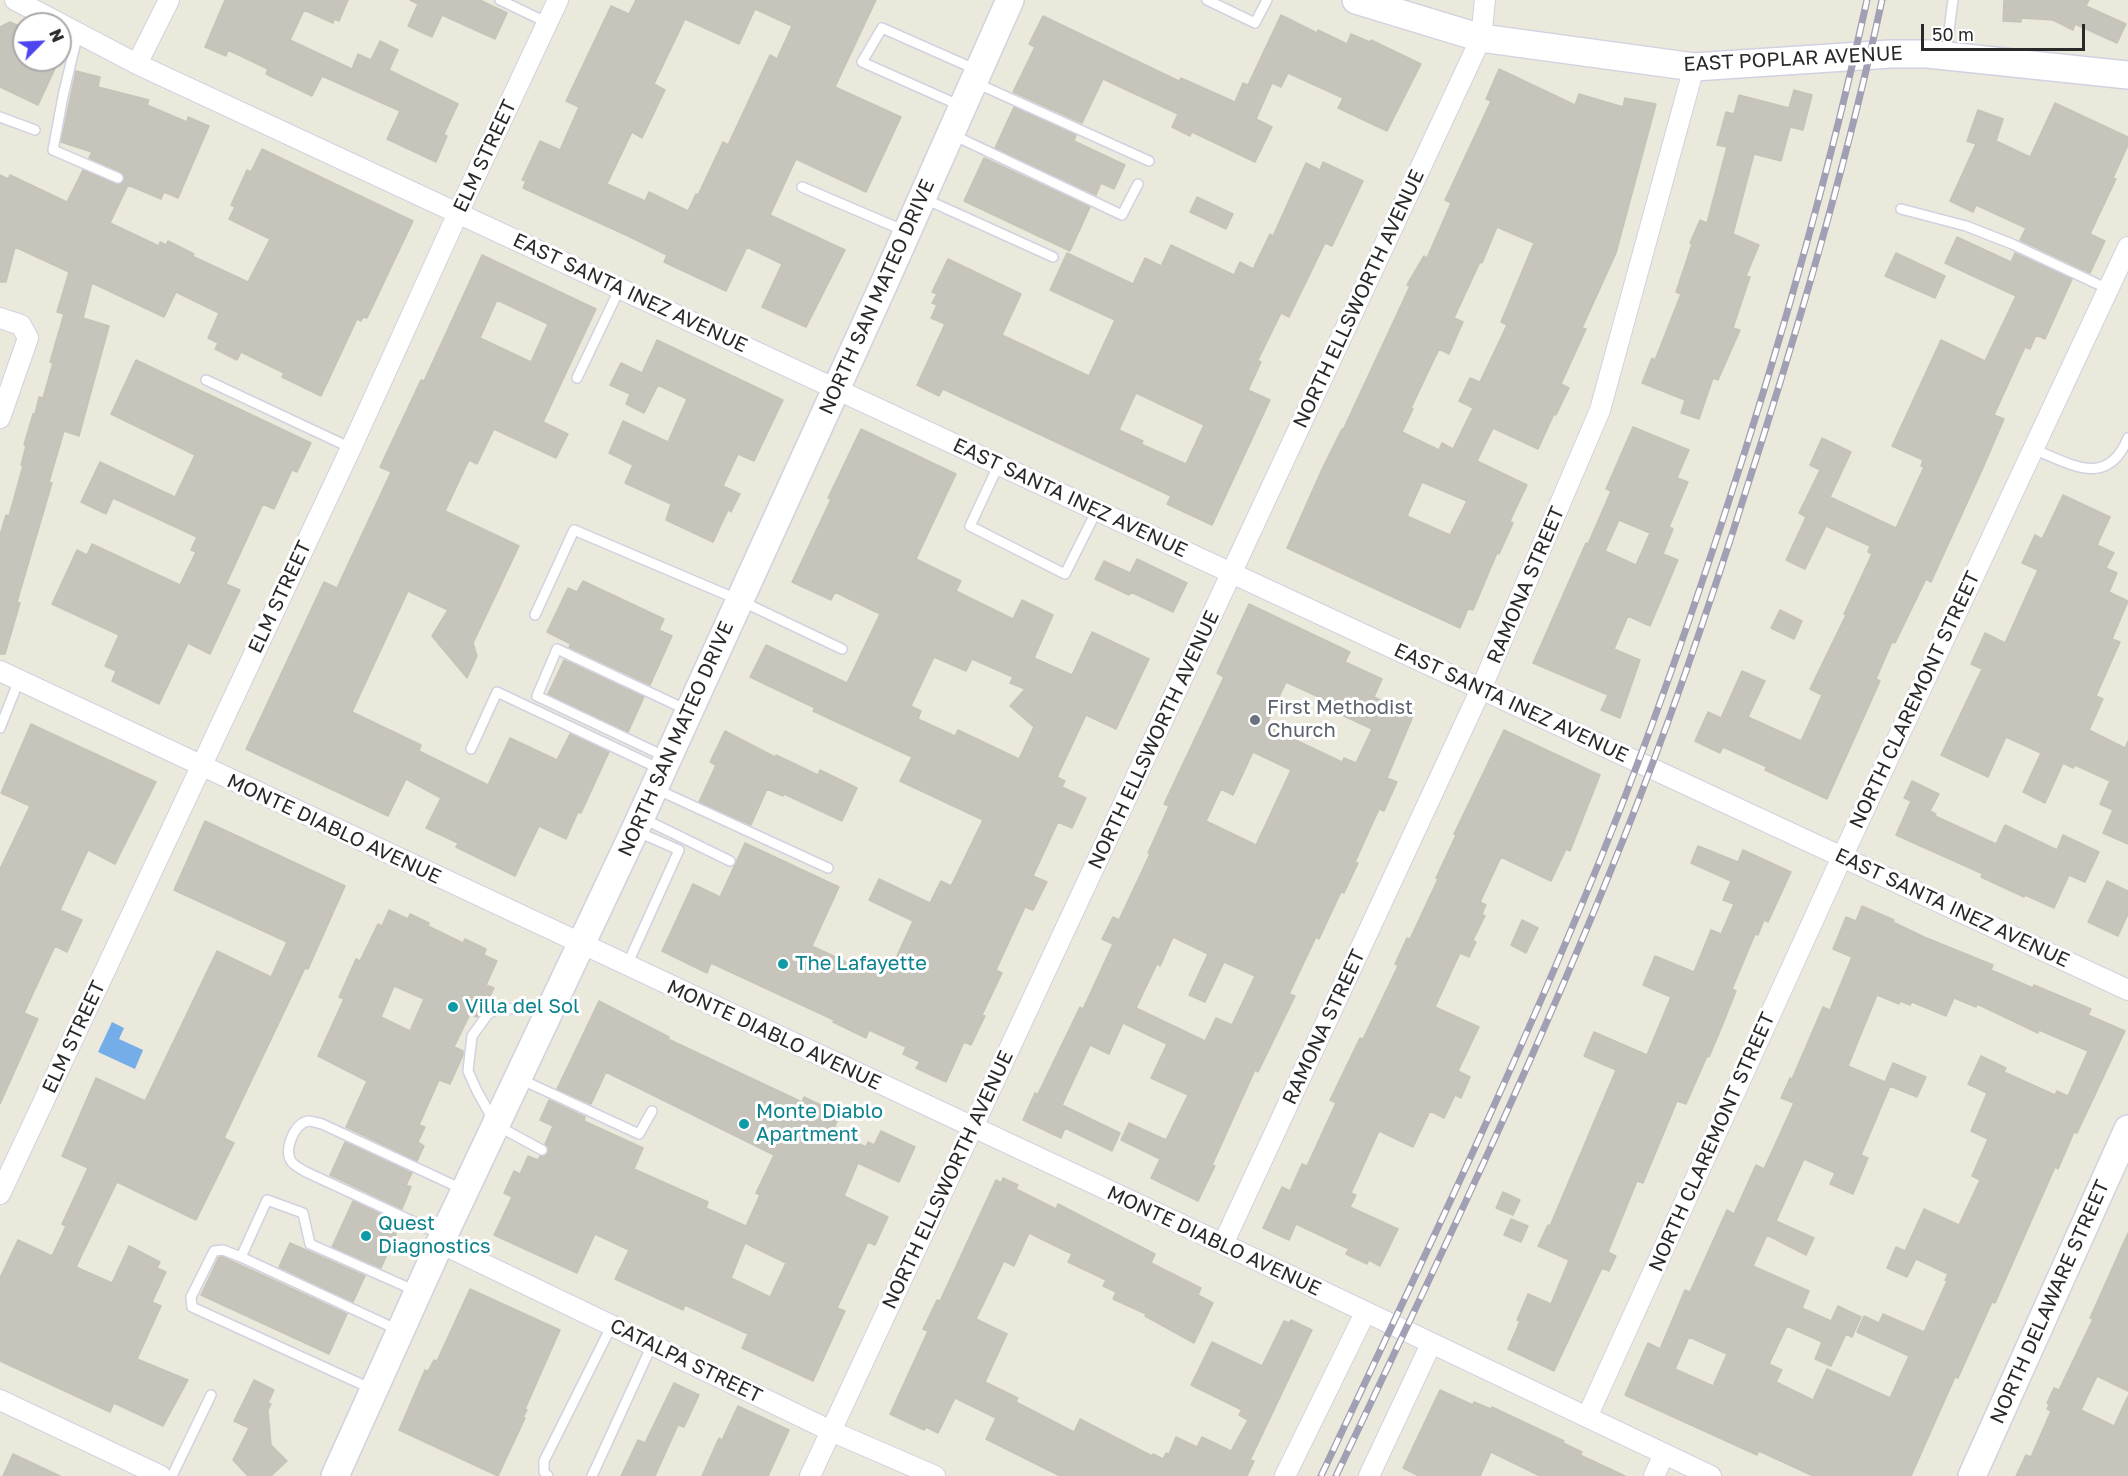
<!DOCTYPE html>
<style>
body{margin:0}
#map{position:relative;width:2128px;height:1476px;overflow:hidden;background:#ebe8dc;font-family:"Golos Text",sans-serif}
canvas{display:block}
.north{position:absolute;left:12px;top:12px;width:60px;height:60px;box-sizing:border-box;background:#fff;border:2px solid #a9a9a9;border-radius:50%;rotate:66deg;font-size:16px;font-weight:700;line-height:24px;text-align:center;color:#292929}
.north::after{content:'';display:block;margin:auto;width:21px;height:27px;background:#4d44ef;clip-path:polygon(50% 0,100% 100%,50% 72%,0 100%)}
.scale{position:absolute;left:1921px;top:24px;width:164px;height:27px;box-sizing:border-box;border:3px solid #292929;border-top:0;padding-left:8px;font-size:18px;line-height:21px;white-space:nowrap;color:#292929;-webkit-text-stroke:4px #fff;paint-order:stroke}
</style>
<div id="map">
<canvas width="2128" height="1476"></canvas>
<div class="north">N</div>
<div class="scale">50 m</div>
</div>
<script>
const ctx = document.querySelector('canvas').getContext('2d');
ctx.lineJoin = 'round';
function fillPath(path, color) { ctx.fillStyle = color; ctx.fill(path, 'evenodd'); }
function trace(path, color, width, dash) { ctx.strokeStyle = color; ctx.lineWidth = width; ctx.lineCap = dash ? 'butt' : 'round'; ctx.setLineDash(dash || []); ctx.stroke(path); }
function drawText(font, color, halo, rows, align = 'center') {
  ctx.font = font + ' "Golos Text",sans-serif'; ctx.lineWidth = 6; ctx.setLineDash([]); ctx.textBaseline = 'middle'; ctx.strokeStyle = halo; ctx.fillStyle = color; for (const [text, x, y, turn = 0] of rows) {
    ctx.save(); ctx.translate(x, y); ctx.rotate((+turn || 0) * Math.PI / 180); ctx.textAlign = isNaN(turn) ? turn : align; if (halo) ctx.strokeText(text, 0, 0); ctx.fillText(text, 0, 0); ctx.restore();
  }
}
fillPath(new Path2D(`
 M112,1022L124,1028L119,1039L143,1050L135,1069L98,1052Z`), '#74ade7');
const building = new Path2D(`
 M225,0H348L339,21L334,19L333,23L304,10L290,40L352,69L358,54L371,60L380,41L398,50L389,70L458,104L444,134L447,136L436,162L387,139L400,111L322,76L312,96L266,74L268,69L228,50L226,56L205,47Z
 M410,0H480L507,13L495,39L442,15L432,37L408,26L418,4Z
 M636,0H876L835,87L901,117L866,192L796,159L770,215L845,250L806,327L762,307L782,264L747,247L726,291L664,262L667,255L628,236L523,188L526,181L522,180L540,141L560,150L579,107L566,101L611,6L629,14ZM755,9L792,26L777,59L770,55L728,145L723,142L698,195L696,194L688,211L649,192L645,201L607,184L632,132L642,138L665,90L654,84L685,19L739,44Z
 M2004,0H2089L2086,6L2126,24L2117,43L2075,24L2073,30L2053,20L2021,18V22L2003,21Z
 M1281,15L1317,33L1318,30L1347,44L1351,34L1370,42L1371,40L1421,64L1387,131L1338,108L1343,98L1288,73L1281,87L1272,83L1256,119L1272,127L1255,162L1192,132L1190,136L1172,127L1178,114L1103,79L1082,123L1013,92L1035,47L1029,44L1043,16L1179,81L1181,78L1235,102L1243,83L1248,85Z
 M10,22L24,28V60H59L38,105L0,87V27Z
 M1499,69L1575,105L1579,94L1623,107L1625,98L1656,104L1616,253L1582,328L1586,329L1561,384L1569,388L1556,415L1554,414L1538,449L1493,428L1477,461L1527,485L1510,521L1513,523L1499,554L1497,553L1473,610L1468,609L1460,628L1287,548L1323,467L1342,429L1343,430L1410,286L1407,285L1424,256L1427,258L1451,203L1445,200L1491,101L1486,99ZM1497,227L1534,243L1501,322L1507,325L1480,382L1470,378L1459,401L1473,408L1453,449L1442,443L1439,450L1402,432L1413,409L1411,408L1439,349L1449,354L1463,322L1454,318L1480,262L1482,263ZM1422,482L1467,501L1450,535L1407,516Z
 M76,71L100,77L98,87L149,100L147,105L187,122L188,117L209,126L178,198L164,192L161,199L128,185L110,223L159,246L160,242L166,245L168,241L194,254L192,256L248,282L270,239L229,219L235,207L231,205L247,170L251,172L262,149L413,221L367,318L363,317L361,321L357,319L321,396L282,377L284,373L241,352L237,360L215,349L218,343L208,338L219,313L176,292L164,317L92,283L83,318L109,326L79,436L64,431L49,482L52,483L17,602L20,603L5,654H0V535L6,515L9,516L23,466L21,465L26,446L24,445L33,414H35L39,397L43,398L53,363L50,362L64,314L57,312L69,272L15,247L6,282H0V175L8,179L10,175L67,202L83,170L116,184L124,181L125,177L121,172L89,158L92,152L61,142Z
 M1794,90L1812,95L1803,130L1790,127L1781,161L1754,154L1733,234L1759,245L1746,276L1750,277L1733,328L1740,330L1718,380L1713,378L1699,419L1681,413L1685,400L1642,383L1652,358L1655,360L1681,294L1676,292L1692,244L1690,243L1700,220L1707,223L1727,147L1717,145L1726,112L1734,114L1739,95L1789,108Z
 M2055,103L2128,137V145L2113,178L2116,179L2090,234L2105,241L2090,273L2020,240L2026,228L1976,205L1973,212L1950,201L1976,144L1967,141L1978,110L2003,119L1996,141L2030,157Z
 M1014,107L1076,135L1074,141L1125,165L1114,189L1101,183L1096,195L995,148Z
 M984,158L1090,207L1070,251L964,201Z
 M1323,162L1363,181L1332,246L1325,243L1289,317L1281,313L1258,360L1261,362L1248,390L1270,400L1212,525L1167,504L1171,496L943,389L939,396L917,385L945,324L931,318L937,305L932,303L937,294L932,292L948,259L1021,294L1002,335L1089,376L1115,320L1050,290L1067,253L1133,284L1145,258L1161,266L1171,245L1234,275L1240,262L1253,269L1270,234L1273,236L1306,163L1320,170ZM1136,393L1204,425L1186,464L1141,444L1143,441L1119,430Z
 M1197,197L1233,214L1226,229L1190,212Z
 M1957,237L2011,262L2015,253L2072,279L2045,339L2036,335L2030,349L2025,347L1994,415L2004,419L1982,470L1931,582L1926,579L1895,643L1892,642L1876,679L1880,681L1827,799L1765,770L1767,767L1723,747L1720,753L1695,741L1708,712L1721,718L1742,671L1765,681L1748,717L1801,741L1822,695L1810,689L1846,615L1844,614L1872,554L1868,552L1870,546L1826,526L1805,569L1786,560L1806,517L1799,513L1820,470L1810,465L1822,438L1851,452L1830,497L1896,528L1924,467L1921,466L1923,460L1892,446L1941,340L1985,361L2016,296L1945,263Z
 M1896,253L1945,276L1935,298L1885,276Z
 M482,255L596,309L543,422L568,434L556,458L494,429L477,464L469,460L445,511L519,546L473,643L477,656L467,678L432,636L448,610L408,591L352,712L421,745L419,751L488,785L510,738L557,760L570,734L609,752L581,813L578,812L566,839L539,826L515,876L456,847L458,843L426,828L441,798L406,779L388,816L246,749L324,582L337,588L391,472L380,467L421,380L424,381ZM497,300L548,324L531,362L480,338Z
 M657,340L783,400L754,461L738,454L723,486L740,494L731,512L728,510L713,542L666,520L671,504L625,483L633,465L609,453L623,421L668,442L687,399L658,385L644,413L626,404L630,394L610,385L621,363L642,373Z
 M136,360L311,443L297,472L292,470L274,509L263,504L226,584L240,590L210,654L188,643L159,704L112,681L116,671L105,666L119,635L52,604L77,550L87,555L92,544L180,585L196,552L191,550L197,537L113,498L106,514L81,502L100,462L175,497L195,455L111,414Z
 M1633,427L1689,450L1677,478L1688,482L1669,527L1673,529L1663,554L1678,560L1650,626L1628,616L1614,649L1640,660L1620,718L1601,710L1608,695L1533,663L1586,543L1588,544L1611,491L1606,489ZM1619,520L1650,533L1636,565L1605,551Z
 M861,429L956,474L916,559L961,581L956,591L1013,619L1022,600L1053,615L1034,658L1072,675L1092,632L1149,659L1116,729L1086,715L1057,777L1065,781L1062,787L1086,798L1072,828L1058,822L1033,876L1047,882L1033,910L1025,907L996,970L1002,973L982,1015L985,1016L971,1045L964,1042L946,1082L916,1068L920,1062L903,1054L906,1047L869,1030L866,1038L833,1022L834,1020L711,963L707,973L662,951L693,884L720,897L745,843L839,887L812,946L859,968L860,965L876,973L880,963L891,969L913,921L869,900L879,879L930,903L941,881L951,886L983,820L900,781L912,757L813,711L815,708L750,677L766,645L847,683L880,614L835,592L831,600L792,582L831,499L828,498ZM934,657L966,671L972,659L1013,677L1010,683L1025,689L1010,706L1034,727L1019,759L958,730L955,736L918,719L921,711L911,706Z
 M2063,495L2110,517L2097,545L2114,553L2106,568L2117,573L2109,592L2128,601L2112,639L2120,642L2096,696L2103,699L2089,730L2125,748L2128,741V844L2103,833L2113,810L2100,804L2110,781L2075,765L2073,768L2063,763L2045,803L2023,792L2041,753L2006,737L1988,777L1941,755L1982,669L1971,664L1985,633L2005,643L2038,570L2022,563L2035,535L2042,539Z
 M1137,559L1187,583L1173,612L1131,592L1129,595L1095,579L1104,561L1130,573Z
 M583,581L664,619L659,630L672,636L650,685L569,647L571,644L547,632L568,588L577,592Z
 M1249,604L1350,652L1345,662L1382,679L1374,697L1413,716L1387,778L1397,782L1384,811L1379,809L1355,862L1358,863L1344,893L1341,892L1319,939L1316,937L1289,994L1295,996L1258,1072L1255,1070L1212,1165L1215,1166L1198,1201L1151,1178L1160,1159L1121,1140L1129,1123L1166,1140L1188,1095L1151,1078L1167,1044L1123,1023L1109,1054L1090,1045L1062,1105L1120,1133L1112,1151L1065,1128L1061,1138L1023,1120L1035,1093L1038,1094L1080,1007L1083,1009L1113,944L1102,939L1113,917L1119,920L1150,854L1148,853L1169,806L1164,804L1224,677L1217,673ZM1286,682L1334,704L1331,710L1372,729L1356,763L1344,758L1342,762L1266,726ZM1253,752L1291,770L1256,845L1206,821L1221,789L1233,795ZM1173,937L1208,954L1189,995L1205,1002L1224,962L1255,976L1232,1025L1216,1018L1205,1041L1136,1008L1157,964L1160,966Z
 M1780,610L1802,621L1794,639L1771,628Z
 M564,660L644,697L628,732L548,694Z
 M31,724L156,782L115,864L88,850L60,910L82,920L67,952L55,946L24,1013L38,1019L0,1104V869L30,806L1,793Z
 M1504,730L1600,775L1570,851L1566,849L1551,881L1501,857L1480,902L1486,905L1482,914L1485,916L1473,940L1476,942L1469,957L1460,953L1435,1007L1479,1027L1458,1071L1470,1077L1461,1098L1455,1095L1444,1118L1430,1111L1413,1147L1379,1131L1351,1193L1356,1195L1350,1207L1398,1229L1380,1266L1369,1260L1367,1264L1346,1254L1349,1249L1296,1224L1289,1240L1263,1228L1282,1187L1290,1191L1302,1164L1307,1166L1336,1103L1330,1100L1360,1038L1363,1039L1398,966L1395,964L1407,938L1410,939L1438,879L1436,878L1456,835L1454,834Z
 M725,731L775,757L776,755L818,775L820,770L857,788L842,821L784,794L783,796L767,789L751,825L699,802L716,765L710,762Z
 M1912,781L1939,794L1930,811L1936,814L1935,816L1996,844L2005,825L2057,850L2063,835L2099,852L2085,882L2069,875L2054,908L2025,895L2024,897L1981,877L1983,874L1896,835L1911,801L1904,798Z
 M205,821L345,886L308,969L305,968L224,1138L234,1143L196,1220L117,1182L76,1267L112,1283L129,1246L160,1262L157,1268L166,1272L152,1302L161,1306L137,1359L188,1380L163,1426L114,1403L110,1412L0,1361V1278L18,1240L52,1256L66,1226L62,1224L88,1168L62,1156L96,1078L145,1101L217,951L271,977L287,942L174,890Z
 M1698,846L1738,862L1743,850L1791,872L1768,922L1764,920L1758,935L1755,934L1732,989L1736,991L1720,1031L1709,1057L1707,1056L1686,1104L1677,1101L1643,1183L1637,1181L1608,1252L1616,1256L1609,1271L1602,1268L1554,1371L1508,1349L1520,1321L1517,1320L1528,1294L1551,1304L1569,1260L1538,1246L1548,1225L1550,1226L1616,1070L1584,1056L1594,1032L1647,1055L1671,997L1643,985L1655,956L1694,972L1711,930L1721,934L1734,904L1723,900L1731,881L1691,863Z
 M2107,881L2128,891V914L2118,936L2088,922Z
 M1862,906L1894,920L1893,922L1924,937L1993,965L1991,970L2033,988L2034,985L2091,1009L2088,1015L2125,1031L2077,1133L2074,1132L2058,1169L2055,1167L1995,1303L1992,1302L1958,1378L1955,1377L1911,1476H1813L1759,1451L1757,1455L1625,1395L1648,1343L1660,1349L1685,1290L1690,1292L1727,1210L1734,1214L1756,1165L1764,1169L1794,1103L1781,1098L1790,1078L1792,1079L1823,1007L1830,1010L1852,957L1833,949L1846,917L1856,921ZM1877,995L1899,1004L1900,1001L1910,1005L1912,1002L1946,1016L1954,998L1976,1007L1977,1004L2038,1033L2039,1030L2088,1051L2068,1096L2057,1091L2055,1095L2004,1072L2006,1068L1981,1056L1968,1084L1987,1093L1971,1131L1988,1139L1972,1176L1980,1180L1959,1225L1924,1209L1905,1251L1896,1247L1887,1268L1907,1277L1916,1259L1948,1274L1945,1280L1947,1281L1924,1332L1883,1314L1879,1323L1864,1316L1857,1332L1909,1356L1890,1398L1827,1369L1813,1400L1776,1382L1782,1370L1769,1364L1787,1326L1822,1342L1815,1359L1831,1366L1846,1334L1852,1337L1861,1317L1838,1306L1831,1321L1802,1308L1809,1291L1753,1266L1767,1235L1806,1255L1814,1238L1776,1221L1804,1159L1835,1173L1830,1184L1853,1194L1868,1158L1861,1155L1890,1086L1917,1097L1926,1077L1893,1063L1885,1082L1848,1066ZM1689,1337L1727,1354L1713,1386L1675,1369Z
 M389,910L408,919L410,914L429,923L428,926L463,943L465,939L486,949L484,955L497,961L486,985L494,988L484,1008L477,1017L470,1014L454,1047L463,1051V1055L450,1084L439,1080L419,1125L425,1127L418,1142L424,1146L417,1161L346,1127L367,1081L318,1056L344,999L339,997L356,959L360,961L378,924L382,926ZM394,986L424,999L410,1031L381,1017Z
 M1522,920L1538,928L1526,953L1511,945Z
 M599,1001L669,1037L668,1039L802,1102L804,1097L829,1109L827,1114L838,1119L833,1131L866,1147L868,1142L874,1145L881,1131L915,1147L899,1182L858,1163L844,1196L888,1217L875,1245L868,1242L837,1308L845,1311L813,1381L742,1348L748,1334L685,1305L683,1310L615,1279L629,1250L595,1234L577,1273L494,1235L512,1197L504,1193L514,1171L520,1174L528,1156L538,1160L540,1156H545L548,1153V1147L545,1144L553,1126L540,1120L549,1100L585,1117L584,1121L643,1148L634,1169L708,1202L706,1208L746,1226L760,1195L756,1193L774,1155L606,1072L591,1104L557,1089ZM745,1243L786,1263L770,1297L731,1278Z
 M345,1142L412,1173L406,1185L411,1187L402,1209L330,1175Z
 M1003,1178L1018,1185L1016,1189L1056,1209L1058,1204L1155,1254L1151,1263L1201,1288L1198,1295L1213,1303L1194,1343L1145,1316L1146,1314L1113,1299L1116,1292L1103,1286L1106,1280L1068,1262L1072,1254L1029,1233L1014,1266L1004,1261L976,1319L1007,1334L985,1382L1018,1398L1016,1402L1074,1432L1080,1419L1152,1456L1153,1454L1163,1459L1166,1453L1169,1454L1176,1437L1197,1447L1202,1437L1231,1451L1248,1420L1239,1415L1242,1410L1191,1385L1212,1342L1262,1366L1284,1321L1289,1323L1291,1320L1312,1330L1250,1460L1254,1461L1247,1476H1060L986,1439L996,1418L955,1398L938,1433L926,1427L924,1430L890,1414L928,1331L923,1329L937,1300L940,1301L996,1180L1001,1183Z
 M1503,1192L1520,1200L1513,1215L1496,1208Z
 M353,1201L396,1221L395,1223L400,1225L381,1268L332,1247Z
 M1511,1219L1528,1226L1521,1242L1504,1235Z
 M2128,1233V1391L2097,1376L2081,1410L2114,1426L2128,1396V1476H2016L2026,1455L2031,1457L2051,1411L2047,1409L2049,1405L2047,1403L2054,1388L2059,1390L2093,1319L2090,1318Z
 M290,1243L365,1276L353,1302L279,1267Z
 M219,1257H223L347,1314L329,1354L201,1295Z
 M470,1289L560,1330L525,1409L527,1410L523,1417L525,1418L498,1476L399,1430L425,1370L428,1371L434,1360L437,1361Z
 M254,1380L274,1390L268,1403L271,1404L268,1410L271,1445L287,1461L271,1476H248L233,1460L249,1428L234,1421Z
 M674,1383L699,1395L684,1427L678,1425L655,1476H621L638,1440L645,1443Z
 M1440,1390L1473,1405L1474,1402L1491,1409L1492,1407L1564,1441L1563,1443L1582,1452L1580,1455L1625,1476H1540L1491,1452L1480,1476H1419L1403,1468Z
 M738,1406L789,1430L768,1476H702L719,1438L722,1440Z
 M13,1454L60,1476H3Z`);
fillPath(building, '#c6c4bb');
trace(building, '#c6c4b6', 1.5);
const service = new Path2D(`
 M500,0L548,23
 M1207,0L1255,23L1267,0
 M78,33L63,96L53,150L118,178
 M1946,53L1953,0
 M976,83L1149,161
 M961,106L862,62L882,28L977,70
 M0,117L35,130
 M953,135L1122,215L1138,184
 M802,187L905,231
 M925,199L1053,257
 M1901,209L1966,226L2012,244L2108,289
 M577,378L620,288
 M206,380L351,448
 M2033,449C2071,464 2107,489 2128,438
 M999,464L970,526L1065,574L1097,510
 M535,615L574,530L739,600L842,649
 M0,728L19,680
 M471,749L497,692L660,769
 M666,757L537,696L557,649L687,710
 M656,789L828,868
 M642,818L730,861
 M627,965L679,850L638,832
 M520,1079L639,1134L652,1111
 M542,1150L496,1125L477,1091L468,1071L472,1036L488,1014L498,1009L546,1008
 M440,1234L306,1172C301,1169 293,1165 291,1161C284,1149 294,1124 308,1121C312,1121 317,1123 322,1124L462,1189
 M241,1257L223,1250L214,1251L191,1297L192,1307L372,1389
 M398,1330L241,1257L267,1200L303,1213L310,1244L416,1291
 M172,1476L211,1395
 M548,1476L544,1472V1461L612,1325
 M592,1476L652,1345`);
const minor = new Path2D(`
 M15,0L137,64L2128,990
 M137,64L169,0
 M0,318L21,325L28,338L0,418
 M0,671L1223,1244L1711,1476
 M0,1194L351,448L458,213L558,0
 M440,1243L831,1431L935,1476
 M1223,1244L1481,689L1600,410L1694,67
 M0,1400L161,1476
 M1587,1417L1842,857L2128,247
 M810,1476L1481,38L1485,0
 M1285,1476L1365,1313
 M1369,1476L1431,1344
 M1654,1476L1664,1454`);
const secondary = new Path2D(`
 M1356,0L1481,38L1694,67L1891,54H1928L2128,75
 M335,1476L440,1243L635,830L883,286L1010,0
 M1972,1476L2128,1129`);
trace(service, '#d2d1e1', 12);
trace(minor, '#d2d1e1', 22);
trace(secondary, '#d2d1e1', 30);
trace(service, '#fff', 9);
trace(minor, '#fff', 20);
trace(secondary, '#fff', 27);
const rail = new Path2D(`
 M1321,1476C1411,1285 1503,1094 1584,899C1636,775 1681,647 1723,519C1779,349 1829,175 1867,0
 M1336,1476C1436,1266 1537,1056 1623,840C1670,722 1711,602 1749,481C1800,323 1847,163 1882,0`);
trace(rail, '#a19fb3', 7);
trace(rail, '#fff', 4.5, [14]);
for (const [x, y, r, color] of [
 [1255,720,6,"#6b7280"],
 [783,964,6,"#0f9aa8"],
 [453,1007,6,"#0f9aa8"],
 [744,1124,6,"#0f9aa8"],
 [366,1236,6,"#0f9aa8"]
]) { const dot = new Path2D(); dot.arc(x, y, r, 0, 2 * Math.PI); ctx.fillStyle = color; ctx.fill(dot); trace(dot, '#fff', 2); }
drawText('20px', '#292929', '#fff', [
 ["EAST POPLAR AVENUE",1793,59,-3],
 ["ELM STREET",485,156,-65],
 ["EAST SANTA INEZ AVENUE",630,293,25],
 ["NORTH SAN MATEO DRIVE",877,297,-66],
 ["NORTH ELLSWORTH AVENUE",1359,299,-65],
 ["EAST SANTA INEZ AVENUE",1070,498,25],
 ["RAMONA STREET",1526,585,-67],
 ["ELM STREET",280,597,-65],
 ["NORTH CLAREMONT STREET",1915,700,-65],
 ["EAST SANTA INEZ AVENUE",1511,703,25],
 ["NORTH SAN MATEO DRIVE",676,739,-66],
 ["NORTH ELLSWORTH AVENUE",1154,740,-65],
 ["MONTE DIABLO AVENUE",334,829,25],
 ["EAST SANTA INEZ AVENUE",1952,908,25],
 ["RAMONA STREET",1324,1027,-65],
 ["MONTE DIABLO AVENUE",774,1035,25],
 ["ELM STREET",74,1037,-65],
 ["NORTH CLAREMONT STREET",1712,1142,-66],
 ["NORTH ELLSWORTH AVENUE",948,1180,-65],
 ["MONTE DIABLO AVENUE",1214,1241,25],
 ["NORTH DELAWARE STREET",2050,1302,-66],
 ["CATALPA STREET",686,1361,26]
]);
drawText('20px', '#5b616d', '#fff', [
 ["First Methodist",1267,708],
 ["Church",1267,731]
], 'left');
drawText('20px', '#0d838f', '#fff', [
 ["The Lafayette",795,964],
 ["Villa del Sol",465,1007],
 ["Monte Diablo",756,1112],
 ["Apartment",756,1135],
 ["Quest",378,1224],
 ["Diagnostics",378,1247]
], 'left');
</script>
